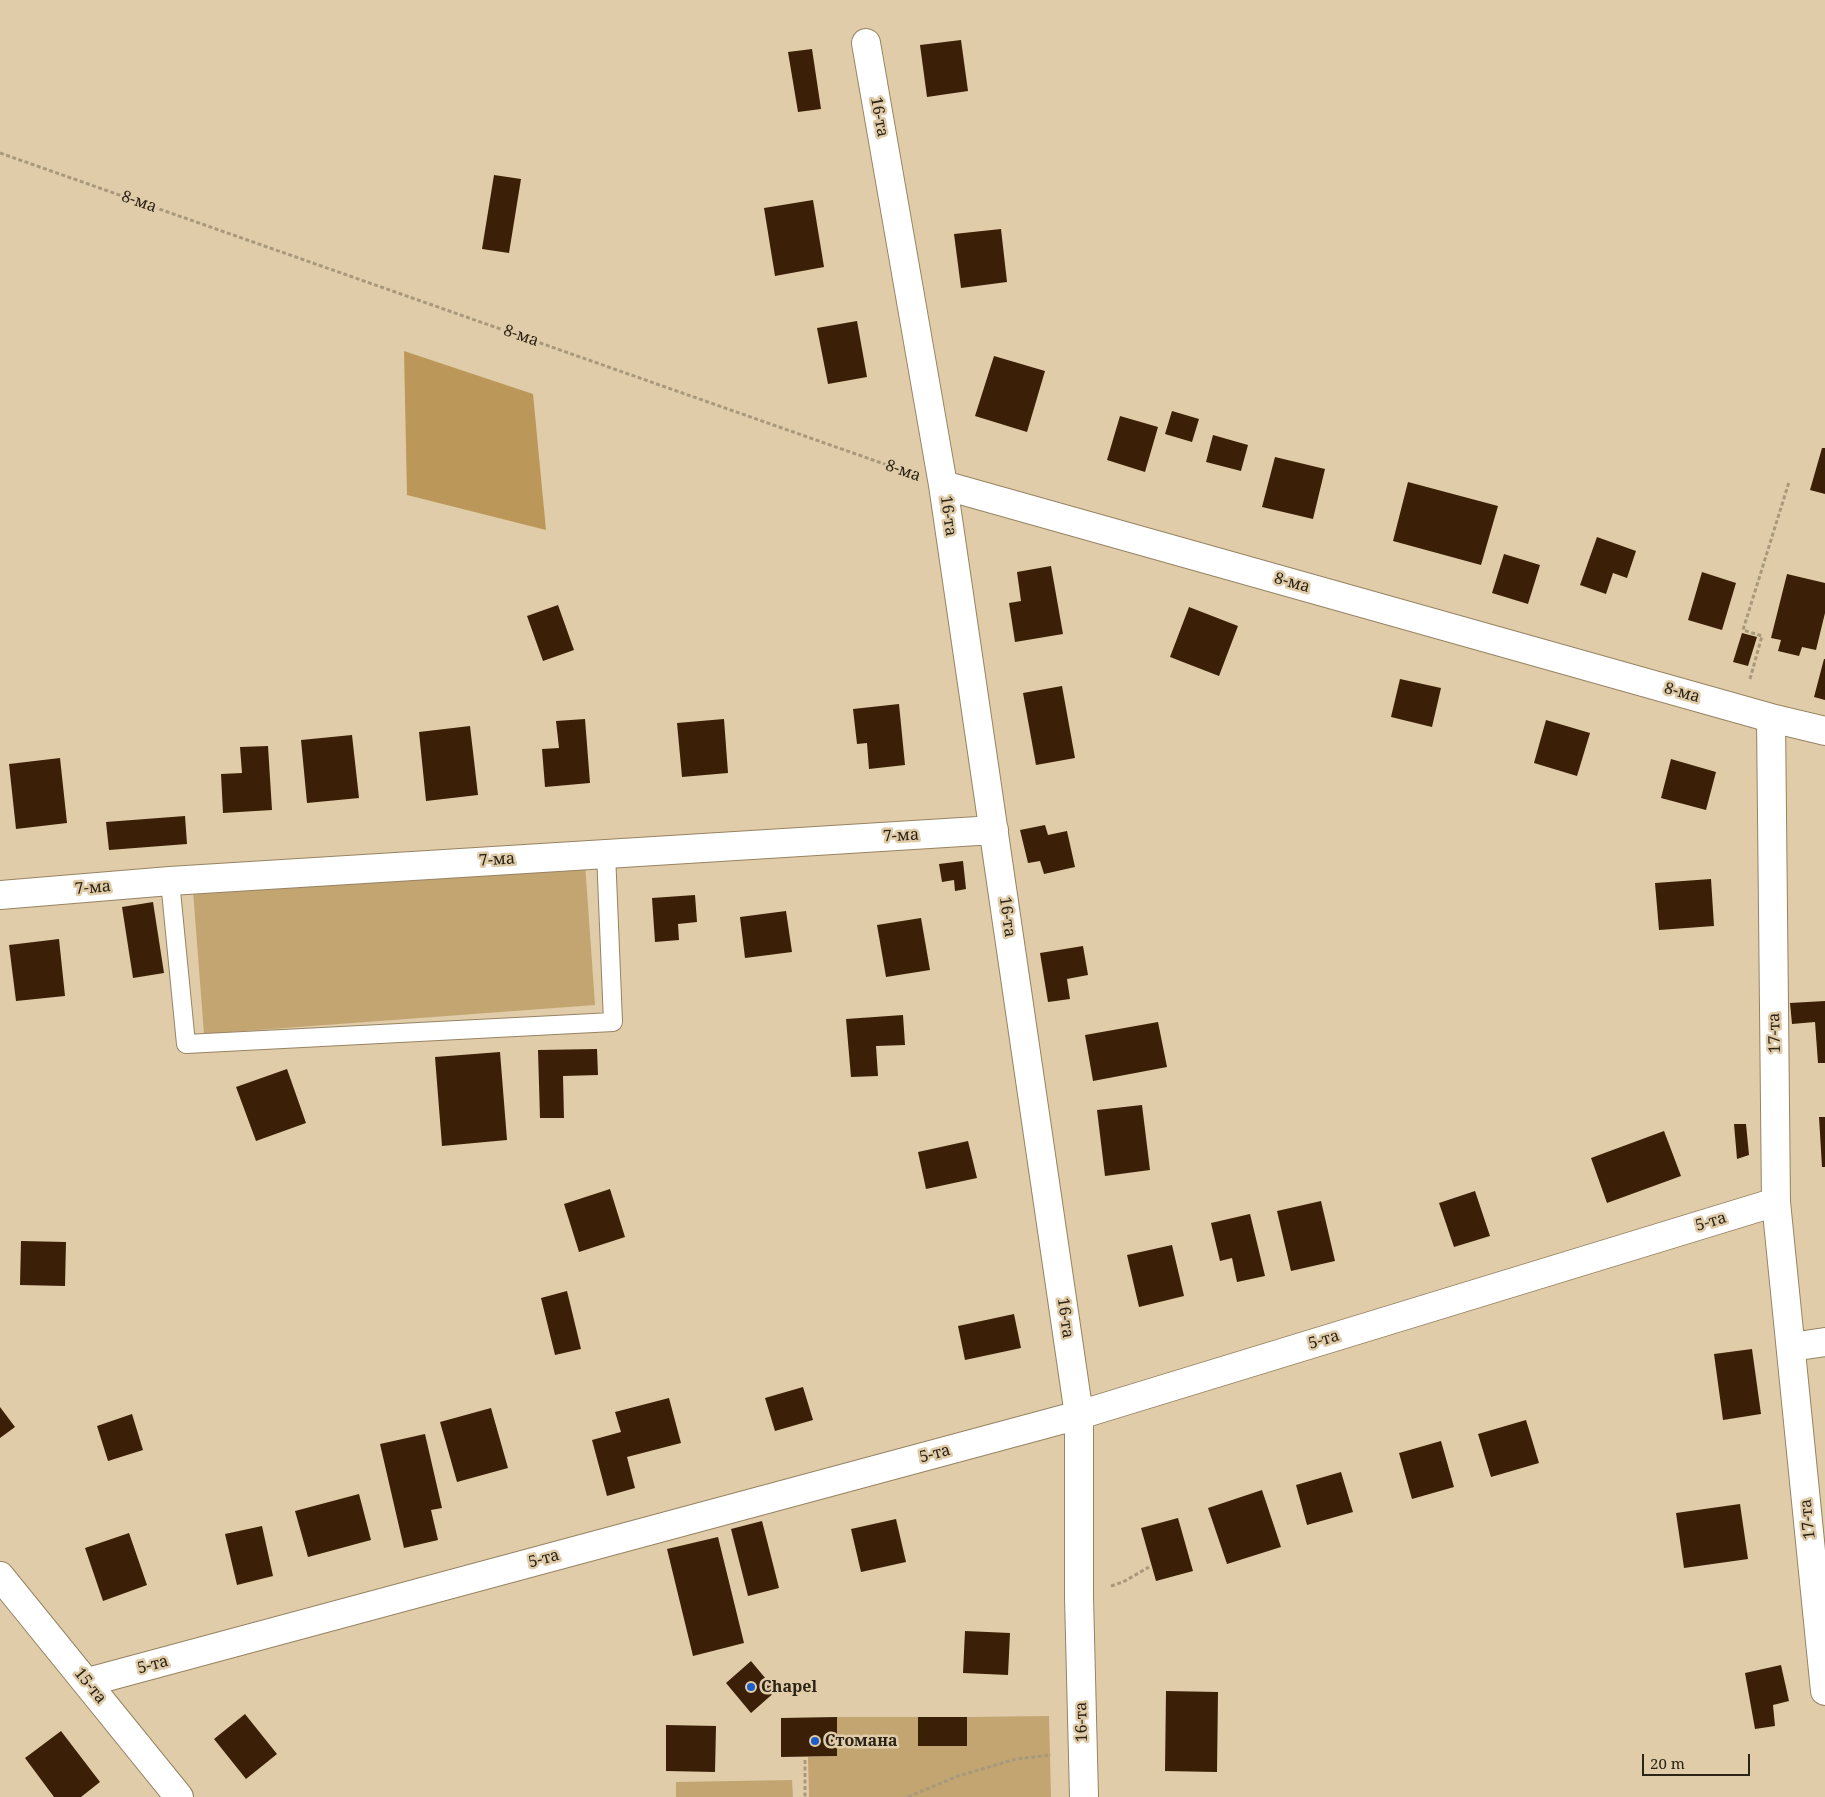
<!DOCTYPE html>
<meta charset="utf-8">
<style>
body{margin:0}
#map{position:relative;width:1825px;height:1797px;overflow:hidden;background:#e0cca9;font-family:"Noto Serif",serif}
canvas{display:block}
.scale{position:absolute;left:1642px;top:1754px;width:108px;height:22px;box-sizing:border-box;border:2px solid #2b2316;border-top:0;padding-left:6px;font-size:15px;line-height:18px;white-space:nowrap;color:#2b2316;-webkit-text-stroke:4px #e0cca9;paint-order:stroke}
</style>
<div id="map">
<canvas width="1825" height="1797"></canvas>
<div class="scale">20 m</div>
</div>
<script>
const ctx = document.querySelector('canvas').getContext('2d');
ctx.lineJoin = 'round';
function fillPath(path, color) { ctx.fillStyle = color; ctx.fill(path, 'evenodd'); }
function trace(path, color, width, dash) { ctx.strokeStyle = color; ctx.lineWidth = width; ctx.lineCap = dash ? 'butt' : 'round'; ctx.setLineDash(dash || []); ctx.stroke(path); }
function drawText(font, color, halo, rows, align = 'center') {
  ctx.font = font + ' "Noto Serif",serif'; ctx.lineWidth = 5; ctx.setLineDash([]); ctx.textBaseline = 'middle'; ctx.strokeStyle = halo; ctx.fillStyle = color; for (const [text, x, y, turn = 0] of rows) {
    ctx.save(); ctx.translate(x, y); ctx.rotate((+turn || 0) * Math.PI / 180); ctx.textAlign = isNaN(turn) ? turn : align; if (halo) ctx.strokeText(text, 0, 0); ctx.fillText(text, 0, 0); ctx.restore();
  }
}
fillPath(new Path2D(`
 M585,863L595,1005L204,1034L193,891Z
 M1049,1716L1051,1797H809L808,1757L837,1756V1717H918V1746L967,1745V1717Z
 M792,1780L793,1797H676V1782Z`), '#c3a572');
fillPath(new Path2D(`
 M404,351L533,394L546,530L407,495Z`), '#bb9859');
fillPath(new Path2D(`
 M961,40L968,91L927,97L920,45Z
 M812,49L821,109L798,112L788,52Z
 M494,175L521,179L509,253L482,249Z
 M813,200L824,267L775,276L764,208Z
 M1001,229L1007,282L961,288L954,234Z
 M857,321L867,377L828,384L817,328Z
 M994,356L1045,371L1027,432L975,416Z
 M1172,411L1199,419L1192,442L1165,434Z
 M1120,416L1158,427L1145,472L1107,460Z
 M1213,435L1248,445L1241,471L1206,462Z
 M1822,448H1825V494L1810,490Z
 M1275,457L1325,469L1313,519L1262,507Z
 M1408,482L1498,506L1481,565L1393,541Z
 M1597,537L1636,551L1627,578L1613,573L1606,594L1580,585Z
 M1504,554L1540,565L1528,604L1492,593Z
 M1051,566L1063,634L1015,642L1009,603L1021,601L1017,572Z
 M1702,572L1736,583L1722,630L1688,620Z
 M1787,574L1825,583V613L1816,650L1802,647L1799,656L1778,651L1781,640L1771,638Z
 M558,605L574,650L543,661L527,616Z
 M1189,607L1238,626L1219,676L1170,657Z
 M1742,633L1757,637L1748,666L1733,662Z
 M1824,659H1825V700L1814,697Z
 M1400,679L1441,688L1432,727L1391,717Z
 M1062,686L1075,758L1036,765L1023,693Z
 M899,704L905,765L869,769L867,743L857,744L853,709Z
 M585,719L590,783L545,787L542,749L559,748L556,721Z
 M724,719L728,773L682,777L677,723Z
 M1546,720L1590,733L1577,776L1534,763Z
 M470,726L478,795L426,801L419,732Z
 M352,735L359,798L307,803L301,740Z
 M268,746L272,810L223,813L221,774L242,773L240,747Z
 M60,758L67,823L16,829L9,764Z
 M1671,759L1716,772L1706,810L1661,798Z
 M185,816L187,844L109,850L106,822Z
 M1045,825L1048,835L1067,831L1075,867L1044,874L1040,861L1028,863L1020,830Z
 M963,861L966,889L955,891L954,880L942,882L939,864Z
 M1711,879L1714,926L1659,930L1655,883Z
 M695,895L697,922L678,924L679,940L655,942L652,898Z
 M153,902L164,973L133,978L122,907Z
 M786,911L792,952L745,958L740,917Z
 M921,918L930,970L886,977L877,925Z
 M59,939L65,996L16,1001L9,945Z
 M1083,946L1088,975L1067,979L1070,999L1048,1002L1040,953Z
 M1825,1001V1063H1818L1815,1022L1792,1024L1790,1003Z
 M903,1015L905,1045L876,1046L878,1076L851,1077L846,1019Z
 M1158,1022L1167,1067L1093,1081L1085,1035Z
 M597,1049L598,1075L563,1076L564,1118H540L538,1050Z
 M500,1052L507,1140L442,1146L435,1057Z
 M287,1069L306,1123L256,1141L236,1087Z
 M1142,1105L1150,1170L1105,1176L1097,1110Z
 M1819,1117H1825V1167H1822Z
 M1734,1124H1746L1749,1155L1737,1159Z
 M1664,1131L1681,1176L1607,1203L1591,1158Z
 M968,1141L977,1178L926,1189L918,1152Z
 M610,1189L625,1237L579,1252L564,1204Z
 M1475,1191L1490,1236L1454,1247L1439,1203Z
 M1321,1201L1335,1261L1291,1271L1277,1211Z
 M1250,1214L1265,1276L1237,1282L1232,1258L1220,1261L1211,1223Z
 M21,1241L66,1242L65,1286L20,1285Z
 M1172,1245L1184,1296L1139,1307L1127,1255Z
 M567,1291L581,1349L555,1355L541,1298Z
 M1014,1314L1021,1348L965,1360L958,1326Z
 M1752,1349L1761,1414L1723,1420L1714,1354Z
 M803,1387L813,1420L775,1431L765,1398Z
 M669,1398L681,1443L627,1457L635,1488L607,1496L592,1440L621,1432L615,1412Z
 M0,1407L15,1427L0,1438Z
 M491,1408L508,1468L457,1482L440,1422Z
 M132,1414L143,1450L108,1461L97,1426Z
 M1526,1420L1539,1463L1491,1477L1478,1434Z
 M425,1434L442,1508L431,1510L438,1540L404,1548L380,1444Z
 M1441,1441L1454,1487L1412,1499L1399,1453Z
 M1341,1472L1353,1512L1307,1525L1296,1485Z
 M1262,1490L1281,1547L1227,1564L1208,1508Z
 M359,1494L371,1540L308,1557L295,1511Z
 M1740,1504L1748,1559L1684,1568L1676,1513Z
 M1178,1518L1193,1571L1156,1581L1141,1528Z
 M896,1519L906,1562L861,1572L851,1529Z
 M762,1521L779,1588L748,1596L731,1529Z
 M262,1526L273,1576L237,1585L225,1534Z
 M129,1533L147,1585L103,1601L85,1548Z
 M718,1537L744,1643L693,1656L667,1549Z
 M965,1631L1010,1633L1008,1675L963,1673Z
 M751,1661L776,1691L751,1713L726,1683Z
 M1781,1665L1789,1701L1773,1705L1775,1726L1755,1729L1745,1673Z
 M1166,1691L1218,1692L1217,1772L1165,1771Z
 M245,1714L277,1754L246,1779L214,1739Z
 M837,1717V1756L781,1757V1718Z
 M918,1717H967V1746H918Z
 M666,1725L716,1726L715,1772L666,1771Z
 M61,1731L100,1782L81,1797H54L25,1758Z`), '#3b2007');
const lane = new Path2D(`
 M170,881L186,1044L613,1022L606,853`);
const street = new Path2D(`
 M866,43L943,485L1079,1415V1597L1084,1797
 M943,485L1771,718L1825,731
 M1771,718L1776,1202L1825,1691
 M0,895L170,881L994,830
 M1791,1347L1825,1342
 M0,1576L179,1797
 M88,1682L1079,1415L1776,1202`);
trace(lane, '#968362', 20);
trace(street, '#968362', 30);
trace(new Path2D(`
 M0,153L907,472
 M1750,679L1762,636L1743,630L1789,482
 M1111,1586L1123,1582L1149,1567
 M805,1760V1797
 M908,1797L958,1776L1016,1759L1051,1755`), '#a9997c', 3, [4, 2.5]);
trace(lane, '#fff', 18);
trace(street, '#fff', 28);
for (const [x, y, r, color] of [
 [751,1687,5,"#1e5eca"],
 [815,1741,5,"#1e5eca"]
]) { const dot = new Path2D(); dot.arc(x, y, r, 0, 2 * Math.PI); ctx.fillStyle = color; ctx.fill(dot); trace(dot, '#e0cca9', 2); }
drawText('16px', '#2b2316', '#e0cca9', [
 ["16-та",879,117,80],
 ["8-ма",139,202,19],
 ["8-ма",521,336,19],
 ["8-ма",903,471,19],
 ["16-та",948,516,82],
 ["8-ма",1292,583,16],
 ["8-ма",1682,693,16],
 ["7-ма",901,836,-3],
 ["7-ма",497,860,-4],
 ["7-ма",93,888,-5],
 ["16-та",1007,917,82],
 ["17-та",1775,1033,-91],
 ["5-та",1711,1222,-17],
 ["16-та",1065,1318,82],
 ["5-та",1324,1340,-17],
 ["5-та",935,1454,-15],
 ["17-та",1808,1519,-96],
 ["5-та",544,1559,-15],
 ["5-та",153,1665,-15],
 ["15-та",90,1686,51],
 ["16-та",1082,1722,-91]
]);
drawText('bold 16px', '#2b2316', '#e0cca9', [
 ["Chapel",761,1687],
 ["Стомана",825,1741]
], 'left');
</script>
